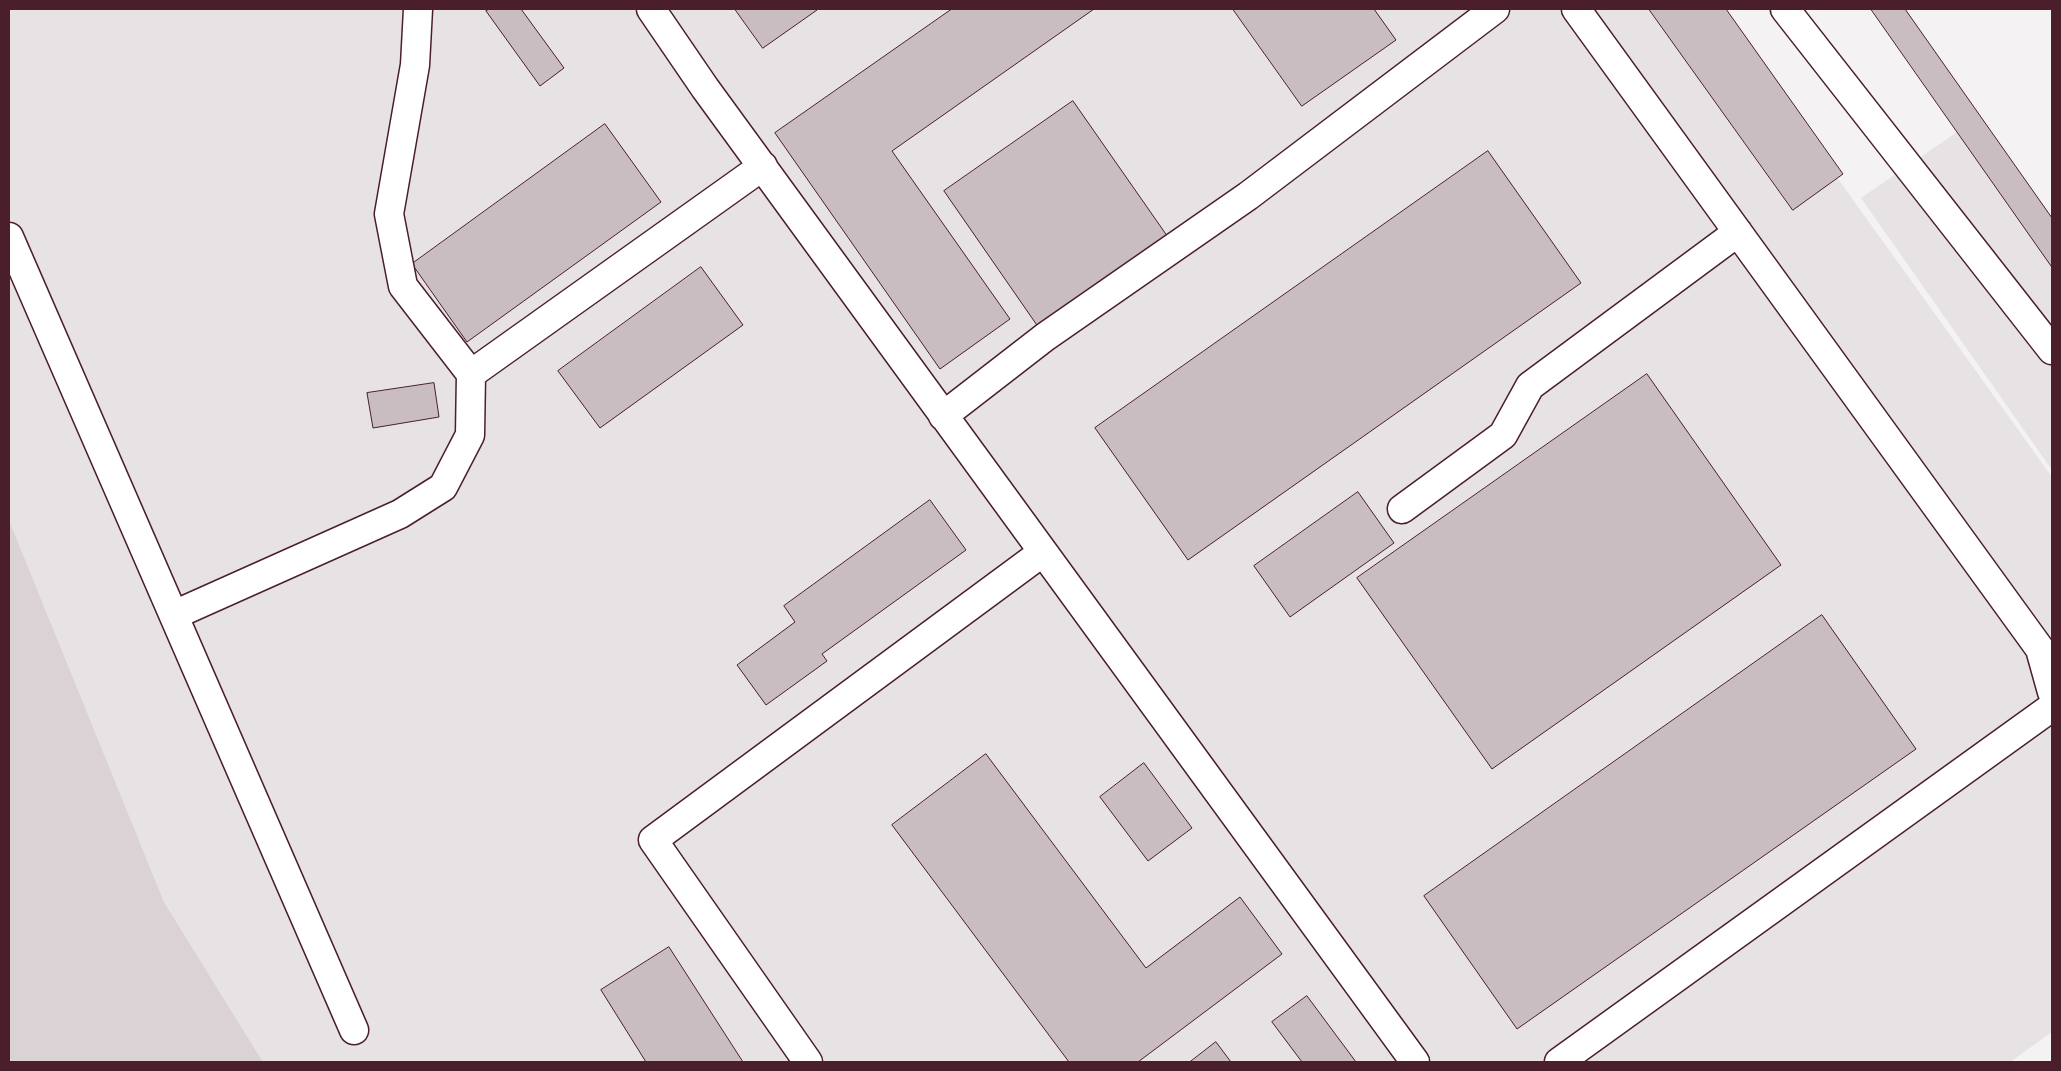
<!DOCTYPE html>
<style>
body{margin:0}
#map{position:relative;width:2061px;height:1071px;overflow:hidden;background:#f4f2f2;font-family:Pangolin,sans-serif}
canvas{display:block}
.frame{position:absolute;inset:0;border:10px solid #4a1f2b;pointer-events:none}
</style>
<div id="map">
<canvas width="2061" height="1071"></canvas>
<div class="frame"></div>
</div>
<script>
const ctx = document.querySelector('canvas').getContext('2d');
ctx.lineJoin = 'round';
function fillPath(path, color) { ctx.fillStyle = color; ctx.fill(path, 'evenodd'); }
function trace(path, color, width, dash) { ctx.strokeStyle = color; ctx.lineWidth = width; ctx.lineCap = dash ? 'butt' : 'round'; ctx.setLineDash(dash || []); ctx.stroke(path); }
fillPath(new Path2D(`
 M9,9H1716L2052,477V1032L2010,1062H263L164,902L9,520Z
 M1871,9H1905L2052,218V470L1861,198L1957,132Z`), '#e7e2e3');
fillPath(new Path2D(`
 M9,520L164,902L263,1062H9Z`), '#dbd2d5');
const building = new Path2D(`
 M490,9H521L564,68L540,86L486,11Z
 M735,9H817V10L763,48Z
 M952,9H1094L892,151L1010,319L940,369L775,133Z
 M1233,9H1374L1396,40L1302,106Z
 M1649,9H1726L1843,174L1793,210Z
 M1871,9H1905L2052,218V267Z
 M1073,101L1170,240L1041,331L944,191Z
 M605,124L661,202L467,342L412,264Z
 M1488,151L1581,283L1188,560L1095,428Z
 M701,267L743,325L600,428L558,371Z
 M1647,374L1781,565L1492,769L1357,578Z
 M434,383L439,417L373,428L367,393Z
 M1358,492L1394,543L1290,617L1254,566Z
 M930,500L966,550L822,654L827,661L766,705L737,665L795,622L784,606Z
 M1822,615L1916,749L1517,1029L1424,896Z
 M986,754L1146,968L1240,897L1282,954L1138,1062H1069L892,825Z
 M1144,763L1192,828L1148,861L1100,797Z
 M669,947L743,1062H646L601,990Z
 M1307,996L1356,1062H1302L1272,1022Z
 M1216,1042L1231,1062H1190Z`);
fillPath(building, '#cabdc1');
trace(building, '#4a1f2b', 1);
const minor = new Path2D(`
 M418,9L415,65L389,214L403,286L471,374
 M651,9L705,88L1415,1062
 M1576,9L2040,649L2052,692
 M1785,9L2052,350
 M9,237L354,1030
 M943,416L1045,337L1248,196L1495,9
 M1402,509L1503,435L1530,386L1738,232
 M174,615L400,514L443,487L470,435L471,374L763,166
 M808,1062L653,840L1043,552
 M1559,1062L2052,707`);
trace(minor, '#4a1f2b', 31);
trace(minor, '#fff', 28);
</script>
